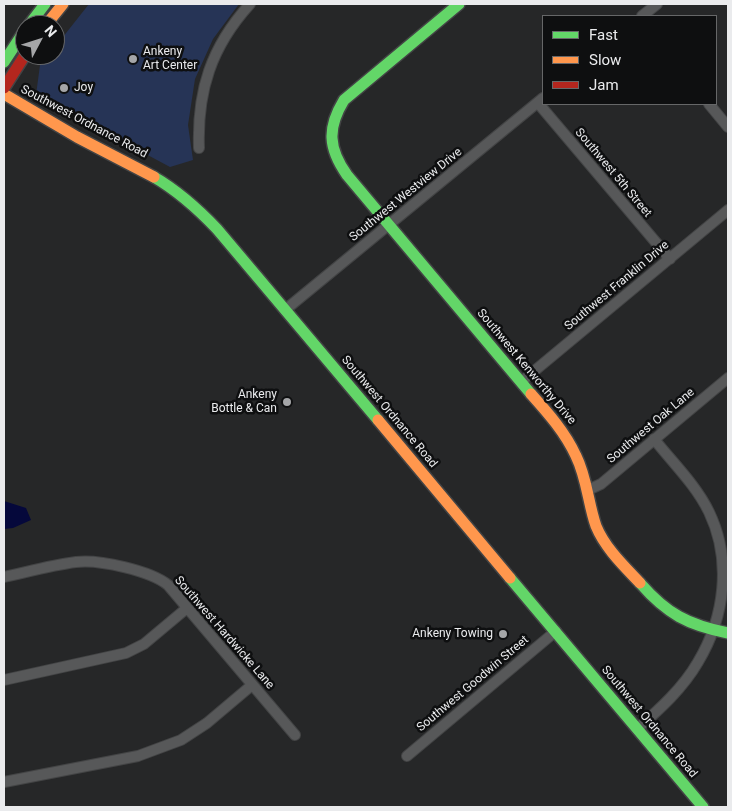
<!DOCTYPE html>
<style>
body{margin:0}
#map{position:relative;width:732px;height:811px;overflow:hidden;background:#262728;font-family:Roboto,sans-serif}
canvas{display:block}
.frame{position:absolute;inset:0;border:5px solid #eaebed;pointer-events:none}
.legend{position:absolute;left:542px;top:15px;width:175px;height:90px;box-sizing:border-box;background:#0e0f10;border:1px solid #666768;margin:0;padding:6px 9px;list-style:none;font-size:15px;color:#eaebed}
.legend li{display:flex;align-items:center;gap:10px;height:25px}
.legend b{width:25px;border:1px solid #666768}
.north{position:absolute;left:15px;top:15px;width:50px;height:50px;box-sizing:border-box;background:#0e0f10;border:1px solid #666768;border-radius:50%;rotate:50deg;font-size:14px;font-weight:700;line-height:20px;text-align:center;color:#eaebed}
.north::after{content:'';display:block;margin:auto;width:18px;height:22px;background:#a5a6a8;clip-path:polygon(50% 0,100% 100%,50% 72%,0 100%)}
</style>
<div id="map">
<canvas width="732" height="811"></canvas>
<div class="frame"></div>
<ul class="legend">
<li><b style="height:6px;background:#63d668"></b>Fast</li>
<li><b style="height:6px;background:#ff974d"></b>Slow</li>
<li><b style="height:6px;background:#b3261e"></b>Jam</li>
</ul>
<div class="north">N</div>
</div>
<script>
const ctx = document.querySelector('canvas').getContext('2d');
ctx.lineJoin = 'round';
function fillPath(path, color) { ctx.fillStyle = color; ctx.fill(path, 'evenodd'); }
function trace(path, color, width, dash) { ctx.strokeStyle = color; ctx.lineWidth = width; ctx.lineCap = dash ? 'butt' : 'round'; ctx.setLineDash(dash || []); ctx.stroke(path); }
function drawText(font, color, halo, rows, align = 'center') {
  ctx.font = font + ' Roboto,sans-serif'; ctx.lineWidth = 5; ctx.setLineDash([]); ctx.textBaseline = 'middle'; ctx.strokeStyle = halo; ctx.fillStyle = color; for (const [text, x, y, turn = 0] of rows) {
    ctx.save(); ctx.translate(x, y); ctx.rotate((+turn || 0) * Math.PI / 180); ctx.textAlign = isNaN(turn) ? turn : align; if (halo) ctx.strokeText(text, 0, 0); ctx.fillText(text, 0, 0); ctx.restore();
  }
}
fillPath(new Path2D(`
 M89,4H239L213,39L195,79L188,125L193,160L170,167L36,95L40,65L48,55H55V47Z`), '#263456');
fillPath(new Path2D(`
 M4,501L26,508L31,520L13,528L4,529Z`), '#05083b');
const street = new Path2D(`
 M642,16L657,4
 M538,103L670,259
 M709,104L728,127
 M199,148C197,91 211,47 250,4
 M285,310L543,98
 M521,382L728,210
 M588,490L601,484L728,378
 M4,577C27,572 52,565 76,562C99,559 151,571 168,585L295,735
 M4,680L126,653L144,644L187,608
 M637,729C660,709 683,688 698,662C725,617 732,560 709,512C696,485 673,463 654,439
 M407,756L556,631
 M4,782L138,756L181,740L207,723L252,685`);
const fast = new Path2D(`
 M459,4L344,100C327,128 328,148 347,175L531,394
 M29,25L45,4
 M4,62L25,30
 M154,177C178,191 198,209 217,229L378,420
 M510,578L703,807
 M640,583C667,614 688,625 728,633`);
const slow = new Path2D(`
 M46,25L63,4
 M4,94L77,137L154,177
 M531,394C548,413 565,432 576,456C587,478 588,503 596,526C605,548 624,566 640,583
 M378,420L510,578`);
const jam = new Path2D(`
 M4,88L25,55`);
trace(street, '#434445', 12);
trace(fast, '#434445', 14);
trace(slow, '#434445', 14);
trace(jam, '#434445', 14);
trace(street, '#575859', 10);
trace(fast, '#63d668', 11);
trace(slow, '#ff974d', 11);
trace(jam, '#b3261e', 11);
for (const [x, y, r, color] of [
 [133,59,5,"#a5a6a8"],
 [64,88,5,"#a5a6a8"],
 [287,402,5,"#a5a6a8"],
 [503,634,5,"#a5a6a8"]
]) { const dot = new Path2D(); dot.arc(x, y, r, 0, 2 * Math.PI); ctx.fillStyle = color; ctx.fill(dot); trace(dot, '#0e0f10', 2); }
drawText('12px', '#eaebed', '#0e0f10', [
 ["Ankeny",143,52],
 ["Art Center",143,66],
 ["Joy",74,88],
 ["Ankeny",277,395,"right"],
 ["Bottle & Can",277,409,"right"],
 ["Ankeny Towing",493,634,"right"]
], 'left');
drawText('12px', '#eaebed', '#0e0f10', [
 ["Southwest Ordnance Road",84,122,28],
 ["Southwest 5th Street",613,173,50],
 ["Southwest Westview Drive",406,195,-39],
 ["Southwest Franklin Drive",617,286,-40],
 ["Southwest Kenworthy Drive",526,367,50],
 ["Southwest Ordnance Road",389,412,50],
 ["Southwest Oak Lane",651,426,-40],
 ["Southwest Hardwicke Lane",224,633,49],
 ["Southwest Goodwin Street",473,684,-40],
 ["Southwest Ordnance Road",649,722,50]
]);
</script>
